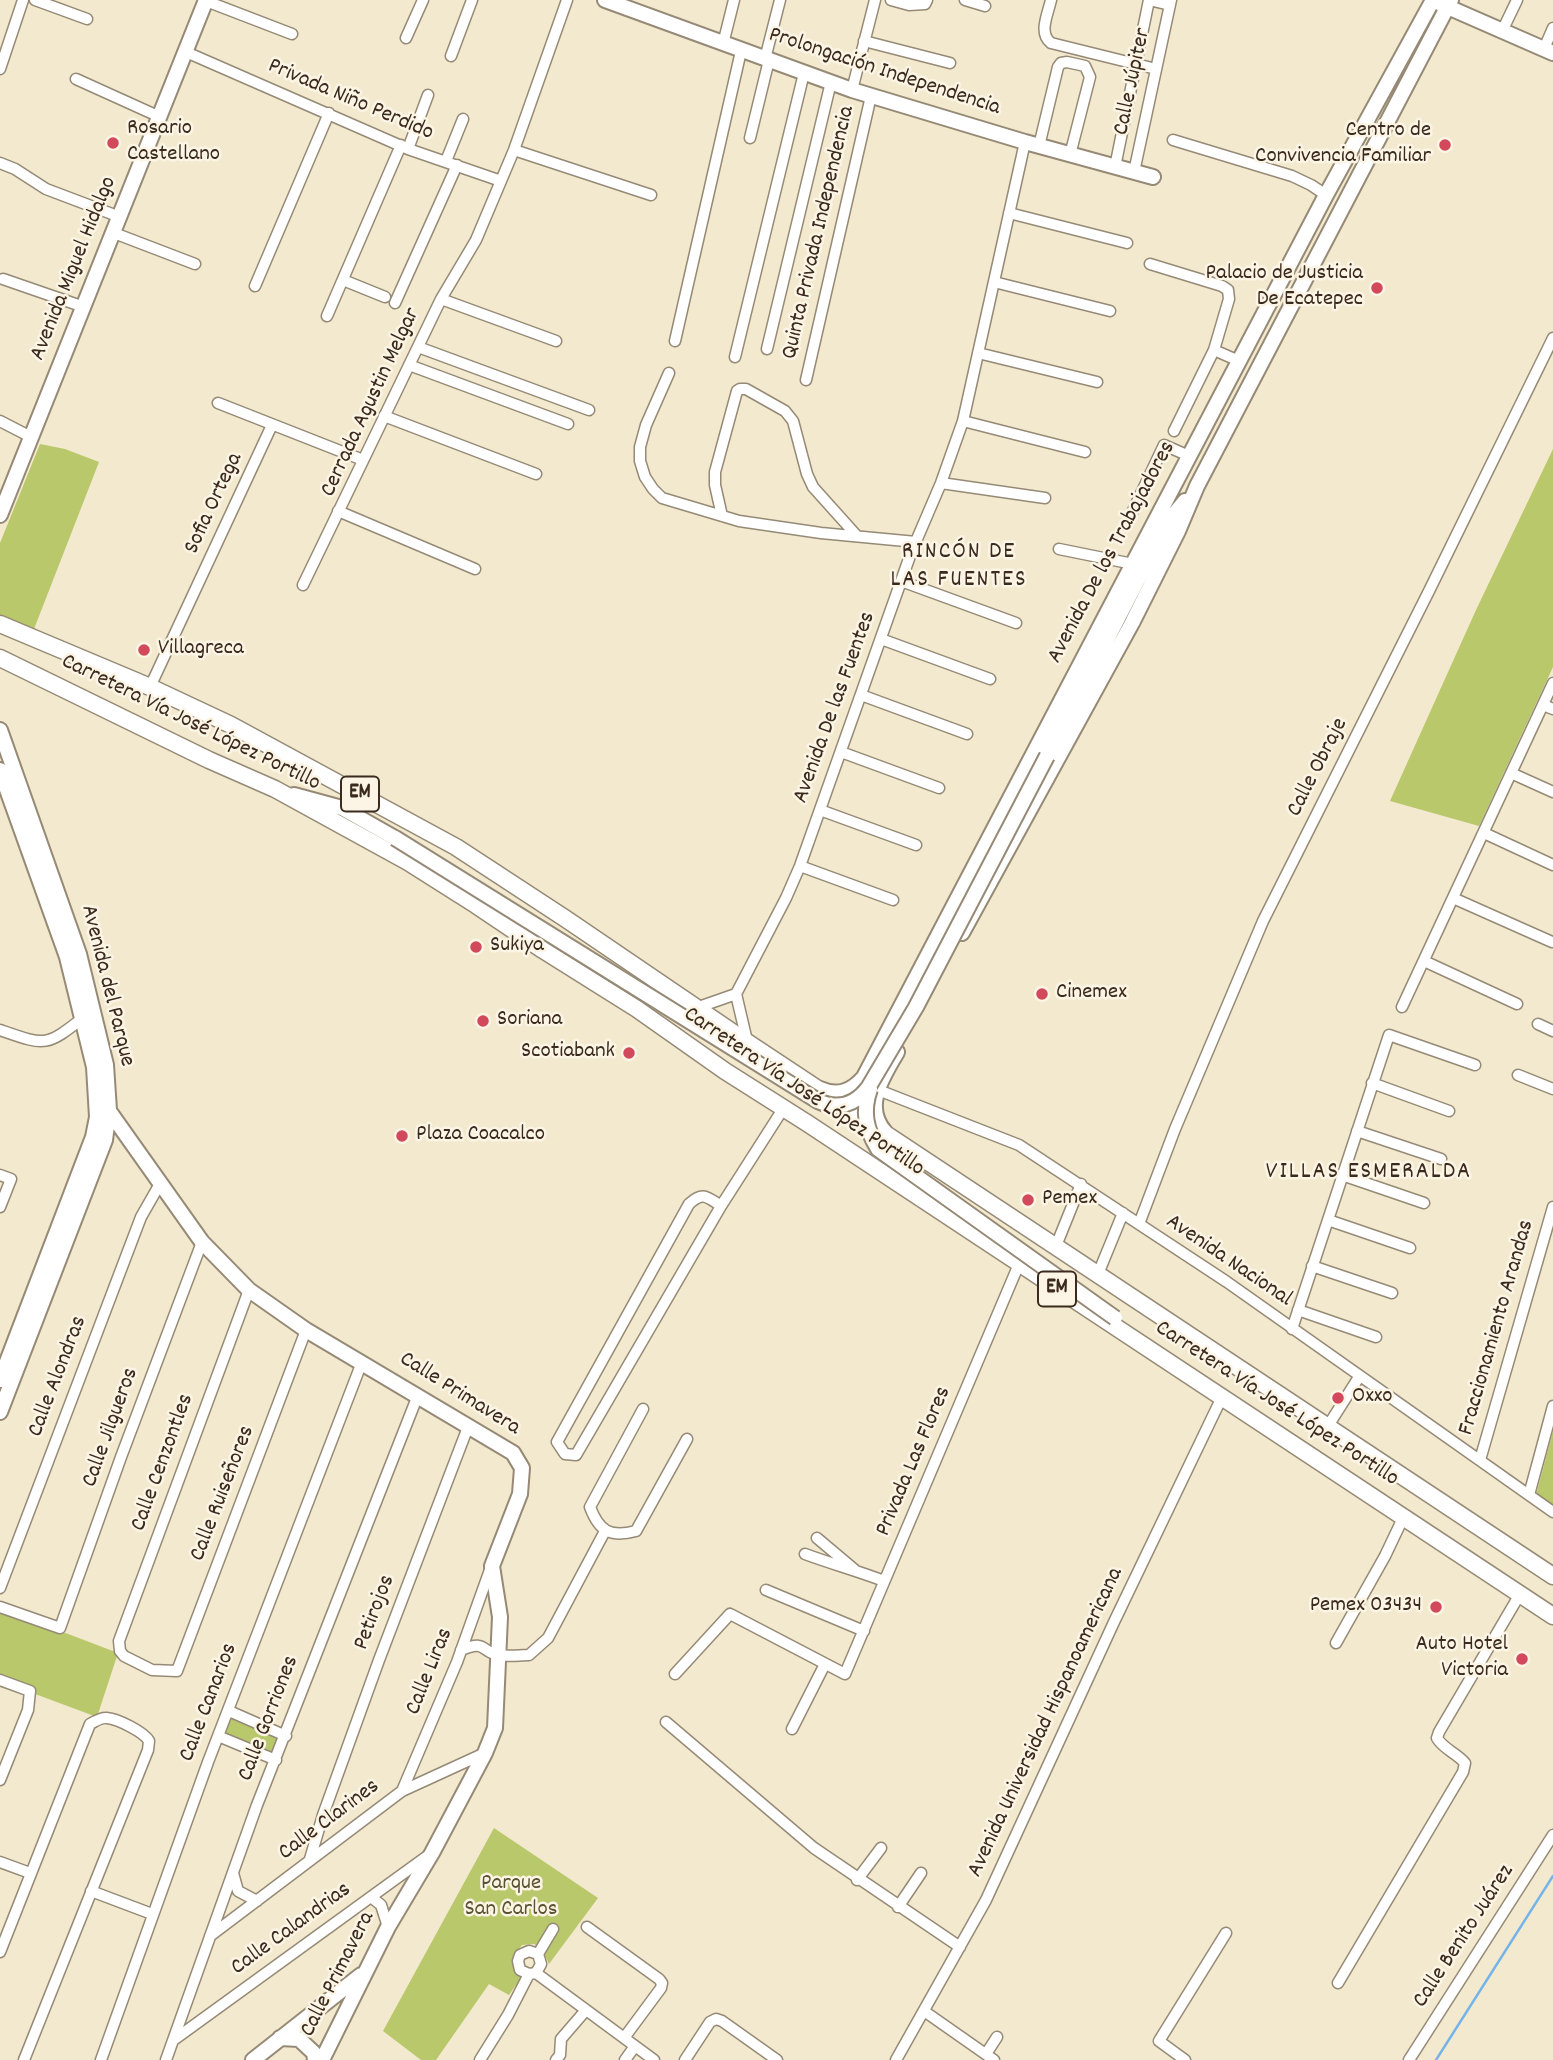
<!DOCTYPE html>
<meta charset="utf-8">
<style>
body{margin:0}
canvas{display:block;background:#f2e9ce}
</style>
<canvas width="1553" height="2060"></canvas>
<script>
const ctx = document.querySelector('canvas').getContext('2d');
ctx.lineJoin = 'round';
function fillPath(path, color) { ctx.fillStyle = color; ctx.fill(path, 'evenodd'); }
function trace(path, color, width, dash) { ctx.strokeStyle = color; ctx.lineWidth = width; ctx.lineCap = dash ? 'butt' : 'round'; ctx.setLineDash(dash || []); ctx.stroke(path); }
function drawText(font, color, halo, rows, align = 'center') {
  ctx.font = font + ' Dekko,sans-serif'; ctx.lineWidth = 5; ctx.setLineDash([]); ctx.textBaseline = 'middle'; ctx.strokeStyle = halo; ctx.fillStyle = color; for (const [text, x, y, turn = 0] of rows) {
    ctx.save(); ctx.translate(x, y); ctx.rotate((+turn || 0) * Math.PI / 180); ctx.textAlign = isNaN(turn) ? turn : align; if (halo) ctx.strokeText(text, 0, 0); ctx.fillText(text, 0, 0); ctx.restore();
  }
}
fillPath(new Path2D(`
 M40,444L65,449L99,462L34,629L0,616V543Z
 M1553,449V667L1479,826L1390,801L1476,610Z
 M1553,1431V1512L1535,1499Z
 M0,1608L118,1653L97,1717L0,1681Z
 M229,1711L286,1736L276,1760L218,1736Z
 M494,1828L598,1898L549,1964L542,1950L534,1944L522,1945L513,1956L514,1969L523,1975L509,1995L489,1984L436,2060H421L383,2031Z`), '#b9c86a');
trace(new Path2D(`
 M1436,2060L1553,1876`), '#75b4e8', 2.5);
const street = new Path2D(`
 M35,0L87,19
 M891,0L909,5L925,4L927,0
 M965,0L985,6
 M1051,0C1048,14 1038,33 1051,43L1156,69
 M1149,0L1170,5
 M206,1L292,34
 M1505,25L1517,0
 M406,38L423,0
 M864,41L950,63
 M723,44L734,0
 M1546,44L1553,28
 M186,52L408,149L501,181
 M451,56L472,0
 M765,59L780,0
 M0,69L23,0
 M76,79L160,117
 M852,90L875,0
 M750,138L769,60
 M1173,140L1292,176L1311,185L1326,195
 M1039,146L1058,67L1061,63L1067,62L1085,66L1090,77L1070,155
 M408,149L428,95
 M514,150L651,195
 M446,161L463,119
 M0,163L15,169L46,189L120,217
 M1115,167L1149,0
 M1134,172L1171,0
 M1009,213L1127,243
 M114,233L195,264
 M1150,264L1222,286L1228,290L1229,299L1214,350L1174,431
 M3,279L84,307
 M343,280L385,297
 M994,282L1110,311
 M255,286L329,113
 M441,299L556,341
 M395,303L457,165
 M327,316L401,145
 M675,341L741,51
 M418,347L589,410
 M767,349L831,82
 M1214,350L1239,361
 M978,353L1097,382
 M735,357L804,73
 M409,365L568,424
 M669,373L646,425L640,447V461L645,477L653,489L662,498L739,521L821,533L916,542
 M806,380L871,96
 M218,403L363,460
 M384,416L536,474
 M0,421L31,437
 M963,421L1085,452
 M941,483L1045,498
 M338,511L475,569
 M722,516L715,485V472L737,391L740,389H746L785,411L793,421L807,474L813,487L857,536
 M1130,517L1164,445L1189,456
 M1059,549L1133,564
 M901,581L1016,623
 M303,585L441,299L476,240L514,150L567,0
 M881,639L990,679
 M150,687L272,425
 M861,695L967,734
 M1543,705L1553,709
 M841,752L939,788
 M1511,773L1553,792
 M820,810L916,845
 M1484,833L1553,865
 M800,866L893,900
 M1453,898L1552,942
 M1424,961L1517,1004
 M1402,1007L1553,683
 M696,1008L736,994
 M1538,1024L1553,1031
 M0,1030C46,1046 46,1047 84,1017
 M747,1041L736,994L786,898L800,866L911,553L941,483L963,421L1025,142
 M1518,1075L1553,1089
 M1372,1083L1449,1111
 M873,1088L1019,1145L1227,1282L1553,1512
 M1357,1131L1441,1159
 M0,1175L11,1179L0,1207
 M1342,1175L1424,1203
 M721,1206L576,1455L565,1454L557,1442L689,1204C703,1191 707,1197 721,1206L783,1109
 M1328,1220L1410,1248
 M1139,1224L1175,1129L1263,921L1429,591L1553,338
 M1056,1246L1081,1184
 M1312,1266L1392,1293
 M1098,1274L1123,1213
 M249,1290L119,1641L120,1651L124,1656L152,1670L177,1671L306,1330
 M1298,1310L1376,1337
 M1292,1329L1389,1035L1475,1065
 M643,1409L590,1507C599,1531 610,1538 636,1531L687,1439
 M1328,1426L1359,1377
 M1480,1460L1553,1207
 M1529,1495L1553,1406
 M817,1538L855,1570
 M805,1554C832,1564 858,1571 884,1581
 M0,1588L141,1217L161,1182
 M766,1590L864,1631
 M0,1607L60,1628L121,1457L202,1242
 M1336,1643L1385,1556L1404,1516
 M461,1650C487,1639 480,1652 499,1655C508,1657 520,1655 529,1655L548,1638L605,1531
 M675,1674L730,1614L845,1674L1019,1264
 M0,1680L30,1691L28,1710L0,1780
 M229,1711L286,1736
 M666,1722L814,1848L960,1947
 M792,1729L825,1664
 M218,1736L276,1760
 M402,1791L457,1662L491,1567
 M310,1859L323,1815L379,1660L468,1427
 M0,1862L30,1873
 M233,1873L238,1891L257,1901
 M857,1880L881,1848
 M91,1891L152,1914
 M371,1897L381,1905L388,1927
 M898,1907L921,1873
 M587,1927L659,1979L662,1983L661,1988L624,2038
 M210,1936L402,1791L485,1753
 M0,1952L90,1724C96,1721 101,1717 107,1718C118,1719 144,1732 149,1741L148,1750L24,2060
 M538,1954L553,1929
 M536,1973L541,1964L538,1954L529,1951L520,1955L518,1961L520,1970L529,1974L536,1973L654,2060
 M1338,1983L1463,1772L1465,1763C1457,1753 1443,1749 1437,1738L1439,1732L1520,1594
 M924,2011L994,2060
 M175,2039L426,1857
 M986,2054L997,2037
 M101,2060L208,1762L362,1362
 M166,2060L257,1805L418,1395
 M480,2060L508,2015L529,1974
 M556,2060L560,2055L561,2039L586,2010
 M625,2060L635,2046
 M685,2060L710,2022L716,2019L722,2021L777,2060
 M896,2060L986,1900L1114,1622L1222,1397
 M1185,2060L1159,2041L1226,1933
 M1409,2060L1553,1835`);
const secondary = new Path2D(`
 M605,0L852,90L1025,142L1153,177
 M1441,4L1553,53
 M0,515L206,0
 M0,730L79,954L106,1065L109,1110L105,1140L0,1412
 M1047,756L1167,523L1185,501
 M0,770L67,957L94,1067L97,1117L93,1137L0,1380
 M294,795L342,808L395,838
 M962,933L1132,623L1178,531L1197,486L1451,0
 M820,1089C838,1097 852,1091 864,1077L1326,195L1433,0
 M97,1094L202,1242L249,1290L306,1330L513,1453L522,1468L520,1494L492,1566L500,1617L495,1728L485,1753L432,1853L388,1927L322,2060
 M885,1132C862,1106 883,1077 897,1052
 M280,2038L299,2039L314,2053L315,2060
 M253,2060L361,1975`);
const primary = new Path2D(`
 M0,624L150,687L231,725L456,847L566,919L747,1042L1553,1576
 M0,658L209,760L275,789L408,862L476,905L543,950L637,1009L725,1071L807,1123L1553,1616`);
trace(street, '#968a76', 13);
trace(secondary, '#968a76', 18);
trace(primary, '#968a76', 19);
trace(street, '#fff', 10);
trace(secondary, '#fff', 14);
trace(primary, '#fff', 16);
const secondaryBridge = new Path2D(`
 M395,838L818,1101C837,1110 855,1105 868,1088L916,1007L1047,756
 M870,1089C862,1112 866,1129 878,1149L1115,1318`);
trace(secondaryBridge, '#968a76', 18, []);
trace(secondaryBridge, '#fff', 14);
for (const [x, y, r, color] of [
 [113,143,7,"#d1495b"],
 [1445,145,7,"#d1495b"],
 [1377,288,7,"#d1495b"],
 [144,650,7,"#d1495b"],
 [476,947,7,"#d1495b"],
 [1042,994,7,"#d1495b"],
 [483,1021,7,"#d1495b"],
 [629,1053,7,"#d1495b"],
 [402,1136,7,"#d1495b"],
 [1028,1200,7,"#d1495b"],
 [1338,1398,7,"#d1495b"],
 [1436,1607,7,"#d1495b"],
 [1522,1659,7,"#d1495b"]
]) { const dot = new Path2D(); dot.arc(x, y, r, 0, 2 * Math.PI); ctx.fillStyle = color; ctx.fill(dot); trace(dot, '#fcf5e5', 2.5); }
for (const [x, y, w] of [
 [360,794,38],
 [1057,1289,38]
]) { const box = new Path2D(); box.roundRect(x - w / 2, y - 17.5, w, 35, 5); ctx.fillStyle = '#fcf5e5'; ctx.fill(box); trace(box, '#3b2a1e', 2); }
drawText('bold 21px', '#3b2a1e', null, [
 ["EM",360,794],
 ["EM",1057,1289]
]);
drawText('23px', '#3b2a1e', '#fcf5e5', [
 ["Prolongación Independencia",884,73,18],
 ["Calle Júpiter",1134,82,-78],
 ["Privada Niño Perdido",350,101,23],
 ["Quinta Privada Independencia",820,233,-77],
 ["Avenida Miguel Hidalgo",75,269,-68],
 ["Cerrada Agustin Melgar",372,403,-65],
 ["Sofia Ortega",215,504,-65],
 ["Avenida De los Trabajadores",1113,553,-62],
 ["Avenida De las Fuentes",836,708,-70],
 ["Carretera Vía José López Portillo",190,724,26],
 ["Calle Obraje",1319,768,-63],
 ["Avenida del Parque",106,986,76],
 ["Carretera Vía José López Portillo",803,1093,34],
 ["Avenida Nacional",1228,1262,34],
 ["Fraccionamiento Arandas",1498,1328,-74],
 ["Calle Alondras",59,1377,-69],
 ["Calle Primavera",459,1395,32],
 ["Carretera Vía José López Portillo",1276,1405,33],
 ["Calle Jilgueros",112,1428,-70],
 ["Privada Las Flores",915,1462,-67],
 ["Calle Cenzontles",164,1463,-70],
 ["Calle Ruiseñores",224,1494,-69],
 ["Petirojos",376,1613,-69],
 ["Calle Liras",431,1672,-68],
 ["Calle Canarios",210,1703,-69],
 ["Calle Gorriones",270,1719,-69],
 ["Avenida Universidad Hispanoamericana",1047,1723,-65],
 ["Calle Clarines",330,1821,-37],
 ["Calle Calandrias",292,1930,-36],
 ["Calle Benito Juárez",1465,1937,-57],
 ["Calle Primavera",339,1975,-63]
]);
drawText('23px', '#3b2a1e', '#fcf5e5', [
 ["Rosario",127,130],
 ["Castellano",127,156],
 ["Centro de",1431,132,"right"],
 ["Convivencia Familiar",1431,158,"right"],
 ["Palacio de Justicia",1363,275,"right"],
 ["De Ecatepec",1363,301,"right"],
 ["Villagreca",158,650],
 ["Sukiya",490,947],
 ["Cinemex",1056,994],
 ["Soriana",497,1021],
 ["Scotiabank",615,1053,"right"],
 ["Plaza Coacalco",416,1136],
 ["Pemex",1042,1200],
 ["Oxxo",1352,1398],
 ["Pemex 03434",1422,1607,"right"],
 ["Auto Hotel",1508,1646,"right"],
 ["Victoria",1508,1672,"right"]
], 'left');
drawText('23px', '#5a5231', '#fcf5e5', [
 ["Parque",511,1885],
 ["San Carlos",511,1911]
]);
ctx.letterSpacing = '2px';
drawText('24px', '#3b2a1e', '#fcf5e5', [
 ["RINCÓN DE",959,554],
 ["LAS FUENTES",959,582],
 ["VILLAS ESMERALDA",1369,1174]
]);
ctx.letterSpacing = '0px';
</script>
